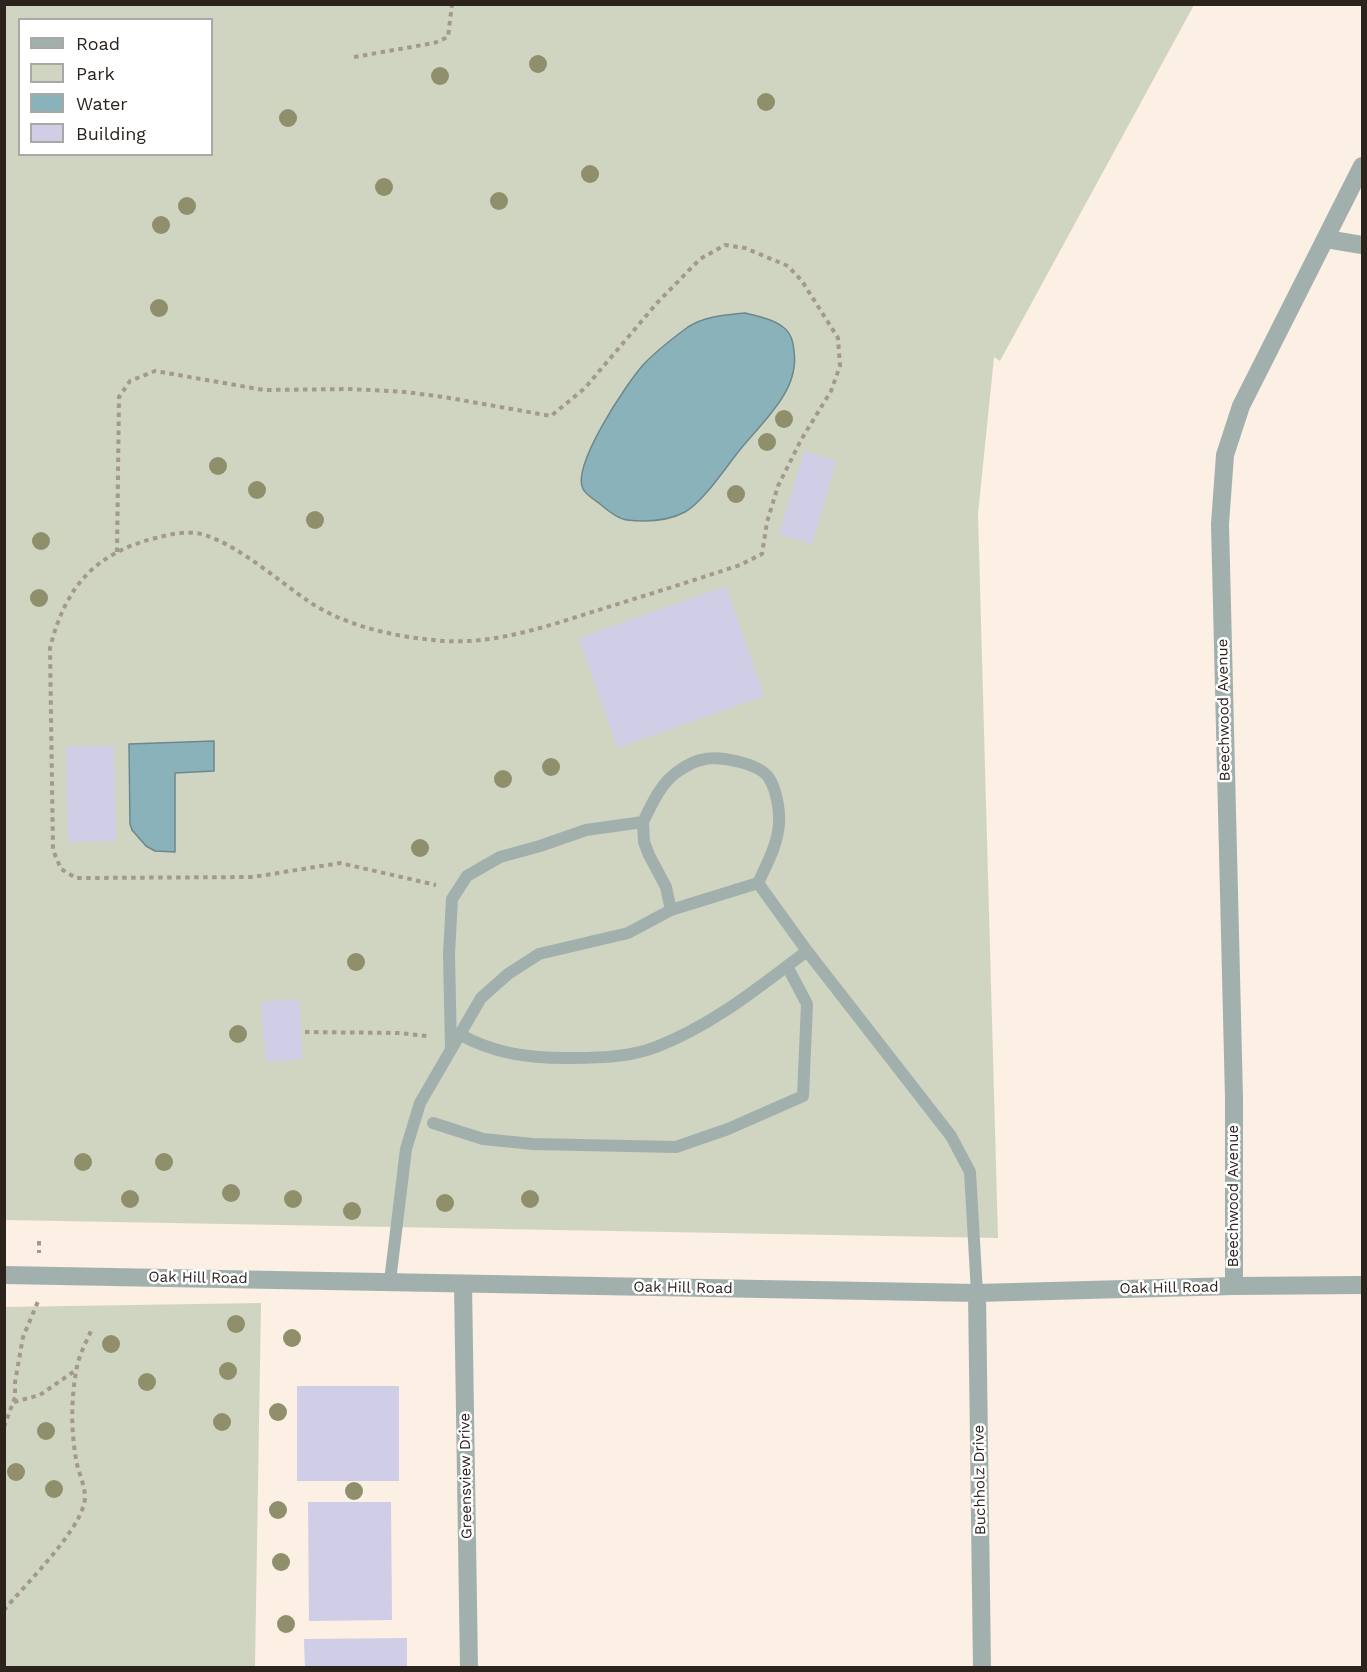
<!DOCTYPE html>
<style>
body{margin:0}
#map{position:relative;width:1367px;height:1672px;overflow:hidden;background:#fcefe3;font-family:"Work Sans",sans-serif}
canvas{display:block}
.frame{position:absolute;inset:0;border:6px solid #2b231c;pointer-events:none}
.legend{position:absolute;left:18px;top:18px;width:195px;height:138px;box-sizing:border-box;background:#fff;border:2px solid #aaa7a4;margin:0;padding:8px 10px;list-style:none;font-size:18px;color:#2b231c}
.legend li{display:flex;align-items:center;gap:12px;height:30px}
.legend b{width:30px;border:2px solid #aaa7a4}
</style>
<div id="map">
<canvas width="1367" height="1672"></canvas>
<div class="frame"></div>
<ul class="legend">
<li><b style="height:8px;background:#a2b0ad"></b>Road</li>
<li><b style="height:16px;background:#d0d5c1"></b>Park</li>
<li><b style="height:16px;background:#8ab2ba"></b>Water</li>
<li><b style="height:16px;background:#d0cde7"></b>Building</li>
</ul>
</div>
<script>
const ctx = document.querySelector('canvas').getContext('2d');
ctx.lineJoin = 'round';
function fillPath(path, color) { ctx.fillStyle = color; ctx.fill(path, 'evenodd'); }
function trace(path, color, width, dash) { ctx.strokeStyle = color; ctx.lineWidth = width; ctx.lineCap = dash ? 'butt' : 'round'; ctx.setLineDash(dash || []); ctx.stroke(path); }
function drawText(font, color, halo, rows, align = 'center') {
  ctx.font = font + ' "Work Sans",sans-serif'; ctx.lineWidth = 5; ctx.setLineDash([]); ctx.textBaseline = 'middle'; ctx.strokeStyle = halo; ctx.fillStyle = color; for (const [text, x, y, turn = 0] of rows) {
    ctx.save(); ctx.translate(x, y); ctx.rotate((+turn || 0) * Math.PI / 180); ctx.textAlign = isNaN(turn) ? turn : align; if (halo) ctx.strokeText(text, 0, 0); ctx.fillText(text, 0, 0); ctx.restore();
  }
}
fillPath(new Path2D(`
 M5,5H1194L1000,361L994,357L978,514L998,1238L5,1220ZM20,20H212V154H20Z
 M261,1303L255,1667H5V1307Z`), '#d0d5c1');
const water = new Path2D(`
 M745,313C757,316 773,319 783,327C791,333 793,341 794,351C800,391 762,422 739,451C726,467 703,502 685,512C668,521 646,522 627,520C618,519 607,510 600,504C595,500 586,495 583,489C571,466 627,383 643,365C656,351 673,338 688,327C705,316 726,315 745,313Z
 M214,741V771L175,773V852L155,851L146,846L132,830L130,824L129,744Z`);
fillPath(water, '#8ab2ba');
trace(water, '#6e878b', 1.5);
fillPath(new Path2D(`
 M804,451L836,461L812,544L779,534Z
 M726,586L764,696L617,748L579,638Z
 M114,746L116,841L68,842L66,747Z
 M299,999L303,1059L266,1062L261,1002Z
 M297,1386H399V1481H297Z
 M308,1502H391L392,1620L309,1621Z
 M407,1638V1668H305L304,1639Z`), '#d0cde7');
trace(new Path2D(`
 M354,57L434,43L448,37L452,4
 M117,552L119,397L130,381L155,371L264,390L350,389L405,392L444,397L551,416L585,388L657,303L700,259L725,245L745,248L788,266L802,281L838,338L840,366L831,391L801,440L778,486L767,522L762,554L740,565C695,580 650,594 605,608C550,625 492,647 433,640C391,636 343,625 308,601C279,581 239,546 205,535C190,530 171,534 156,538C94,553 65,588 50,648L53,850L61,869L76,878H85L253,877L340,863L436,885
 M305,1032L400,1033L427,1036
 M39,1241V1253
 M14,1402L40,1395L76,1370
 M4,1427L15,1397V1382L23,1337L39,1299
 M4,1610C26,1584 76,1535 84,1504C88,1489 78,1474 76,1459C71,1431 71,1400 76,1372C78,1357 86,1342 92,1329`), '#a3998f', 4, [4.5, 4.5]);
trace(new Path2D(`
 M643,822L644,842L649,855L666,887L671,910
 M758,883L807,951L951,1136L970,1172L977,1293
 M459,1034C493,1053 527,1058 565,1058C595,1058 628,1058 656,1047C713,1025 759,987 807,951
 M433,1123L483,1139L533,1144L676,1147L728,1129L803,1096L807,1004L787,966
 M390,1281L406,1149L420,1103L481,998L508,974L539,954L628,933L671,910L758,883C767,864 778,844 779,823C780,810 776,789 769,778C759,763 718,755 701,760C694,761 686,766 680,770C662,781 652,803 643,822L586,830L540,846L500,857L467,876L452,899L449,954L451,1049`), '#a2b0ad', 12);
trace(new Path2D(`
 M1326,239L1362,245
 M463,1284L469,1668
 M1234,1286V1098L1220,524L1225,455L1241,406L1362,166
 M977,1293L982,1668`), '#a2b0ad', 18);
trace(new Path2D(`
 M4,1275L977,1293L1234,1286L1362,1285`), '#a2b0ad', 18);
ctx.fillStyle = '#908f6c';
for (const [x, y] of [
 [538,64],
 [440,76],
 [766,102],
 [288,118],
 [590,174],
 [384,187],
 [499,201],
 [187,206],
 [161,225],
 [159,308],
 [784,419],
 [767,442],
 [218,466],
 [257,490],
 [736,494],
 [315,520],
 [41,541],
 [39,598],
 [551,767],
 [503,779],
 [420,848],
 [356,962],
 [238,1034],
 [83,1162],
 [164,1162],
 [231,1193],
 [130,1199],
 [293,1199],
 [530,1199],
 [445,1203],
 [352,1211],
 [236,1324],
 [292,1338],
 [111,1344],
 [228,1371],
 [147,1382],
 [278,1412],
 [222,1422],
 [46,1431],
 [16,1472],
 [54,1489],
 [354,1491],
 [278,1510],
 [281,1562],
 [286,1624]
]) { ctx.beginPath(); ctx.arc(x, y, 9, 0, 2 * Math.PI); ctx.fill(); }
drawText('15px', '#2b231c', '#fff', [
 ["Beechwood Avenue",1224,710,-91],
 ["Beechwood Avenue",1234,1196,-90],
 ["Oak Hill Road",198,1278,1],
 ["Oak Hill Road",683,1288,1],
 ["Oak Hill Road",1169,1288,-1],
 ["Greensview Drive",466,1476,-91],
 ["Buchholz Drive",980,1480,-91]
]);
</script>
